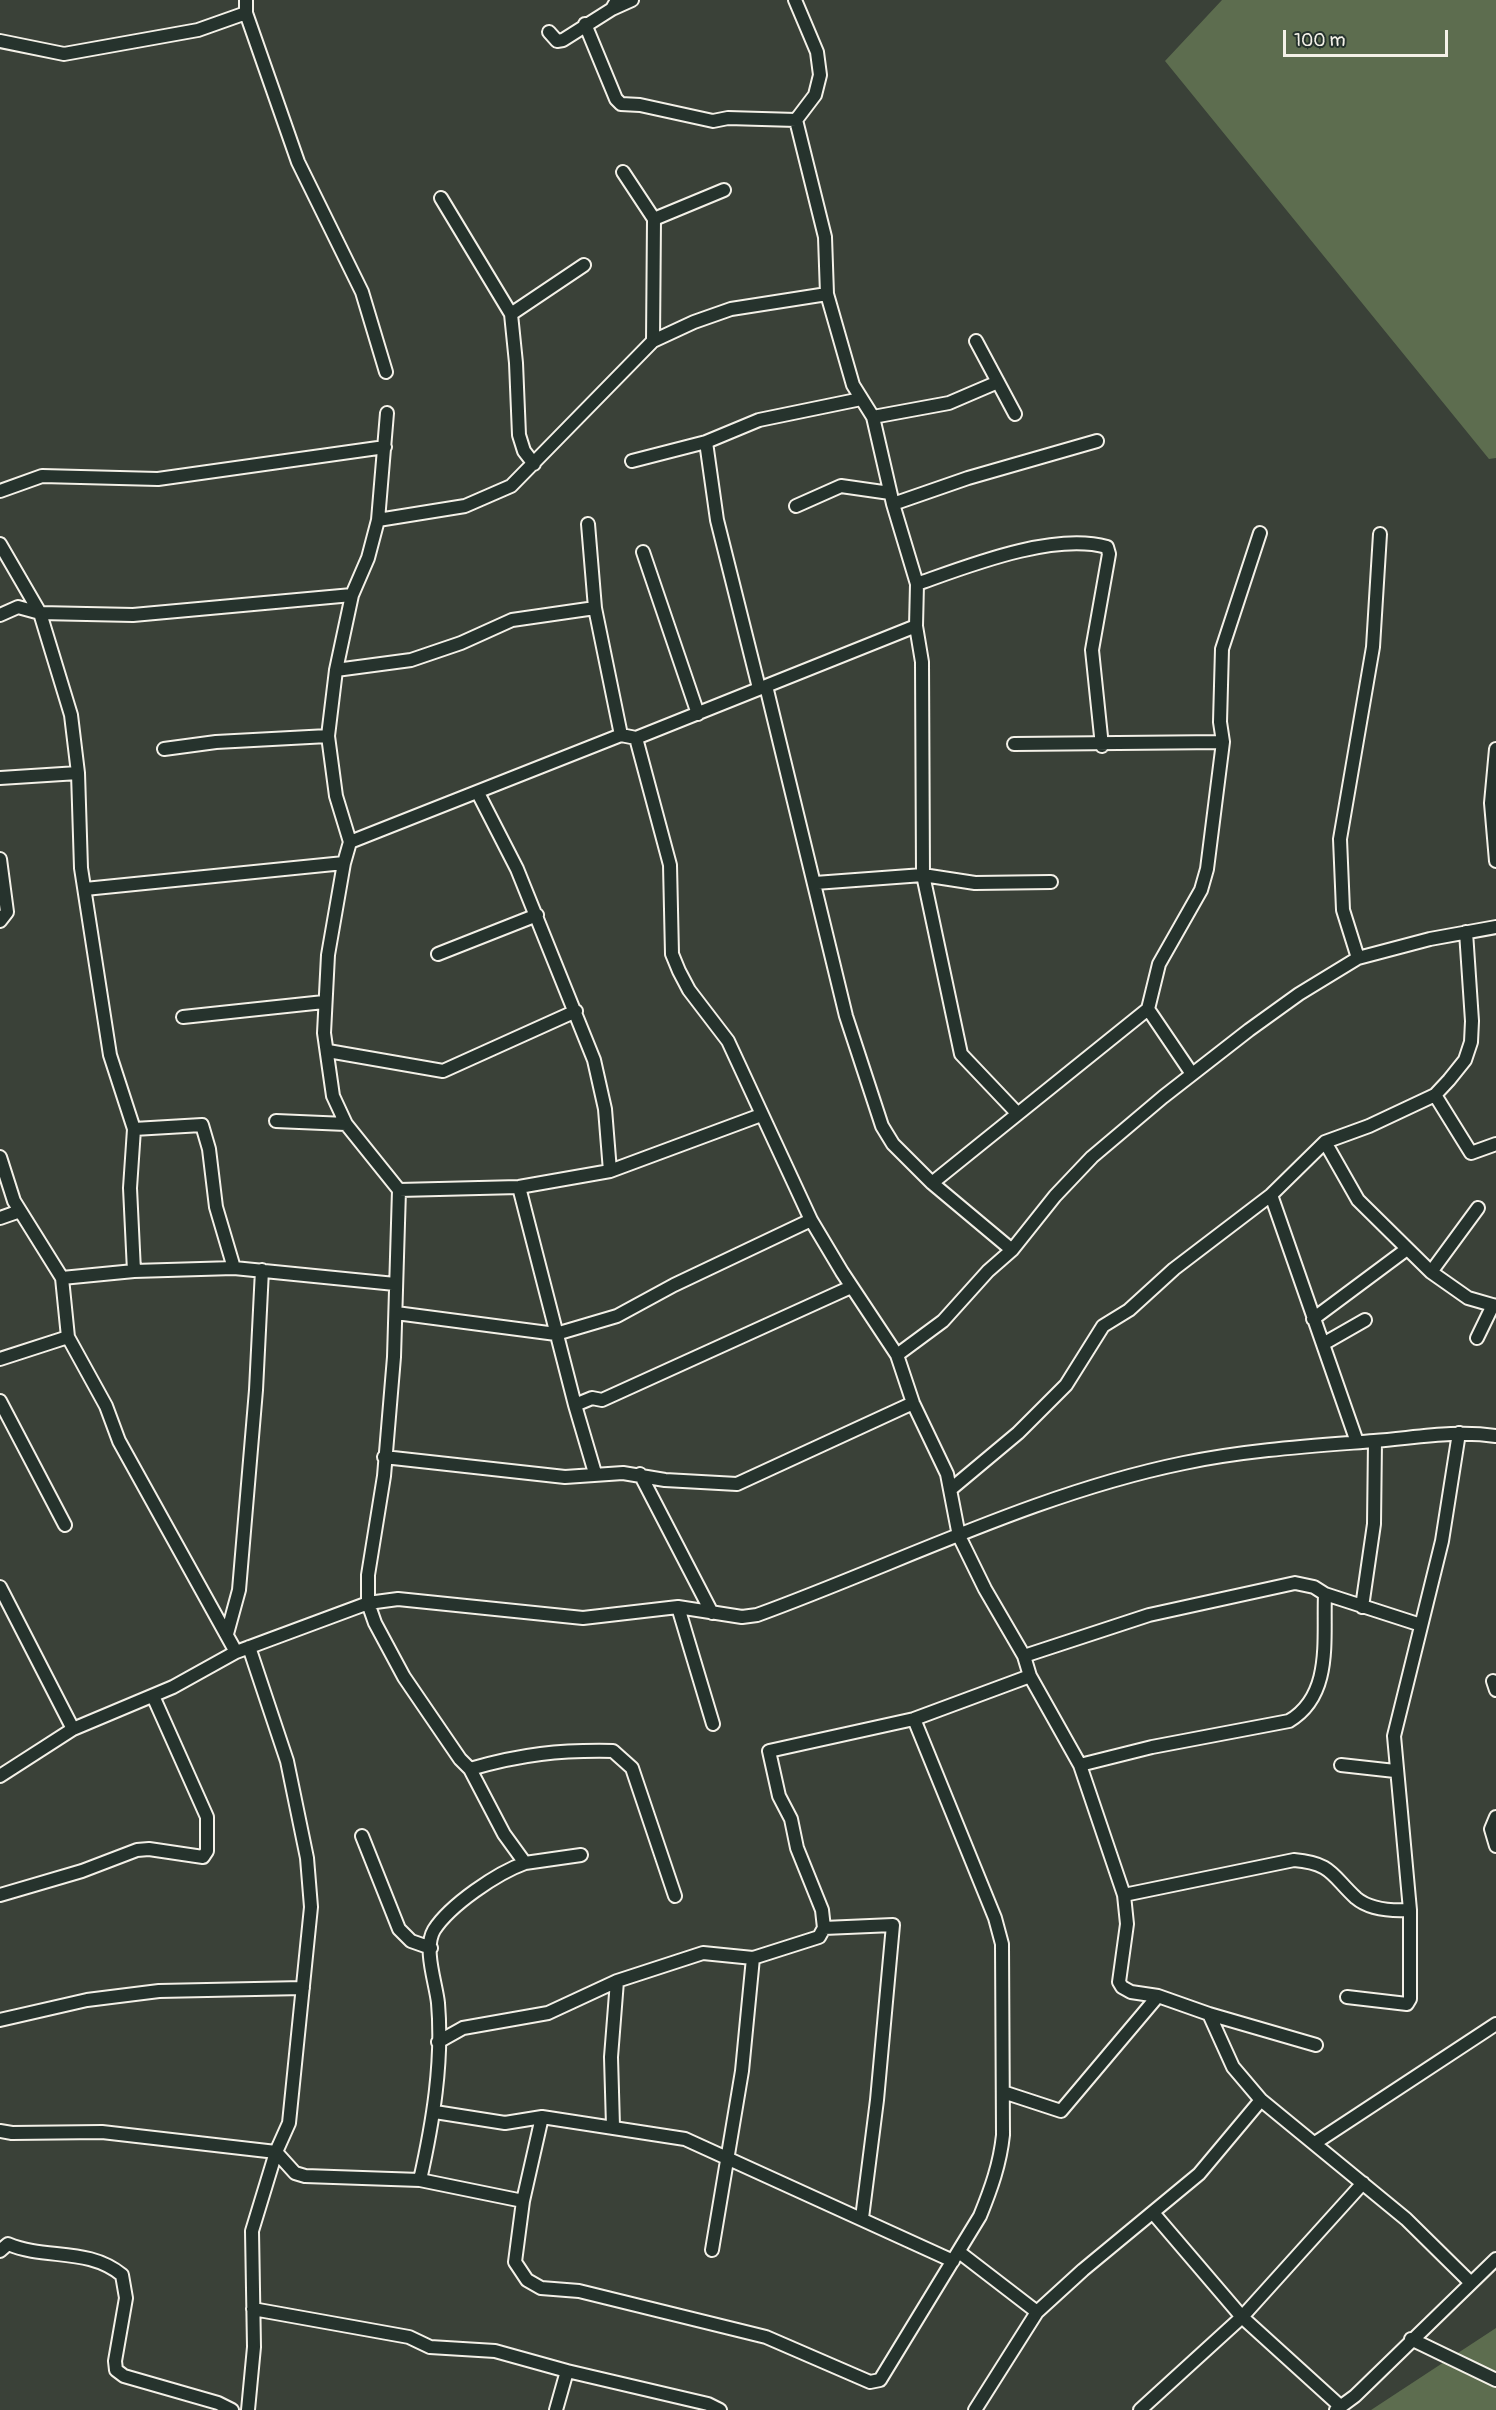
<!DOCTYPE html>
<style>
body{margin:0}
#map{position:relative;width:1496px;height:2410px;overflow:hidden;background:#3a4138;font-family:Pangolin,sans-serif}
canvas{display:block}
.scale{position:absolute;left:1283px;top:30px;width:165px;height:27px;box-sizing:border-box;border:3px solid #f4f1e8;border-top:0;padding-left:8px;font-size:18px;line-height:21px;white-space:nowrap;color:#f4f1e8;-webkit-text-stroke:4px #26332d;paint-order:stroke}
</style>
<div id="map">
<canvas width="1496" height="2410"></canvas>
<div class="scale">100 m</div>
</div>
<script>
const ctx = document.querySelector('canvas').getContext('2d');
ctx.lineJoin = 'round';
function fillPath(path, color) { ctx.fillStyle = color; ctx.fill(path, 'evenodd'); }
function trace(path, color, width, dash) { ctx.strokeStyle = color; ctx.lineWidth = width; ctx.lineCap = dash ? 'butt' : 'round'; ctx.setLineDash(dash || []); ctx.stroke(path); }
fillPath(new Path2D(`
 M1222,0H1496V458L1489,459L1165,61Z
 M1496,2328V2410H1371Z`), '#5d6d4f');
const minor = new Path2D(`
 M246,0V13L298,162L362,292L386,372
 M795,0L817,52L820,75L815,95L796,120L825,237L827,294L853,385L873,417L893,504L917,584L916,626L922,662L923,875L961,1054L1017,1113
 M612,9L632,0
 M585,24L616,99L621,104L640,105L713,121L728,118L796,120
 M549,32L557,41L563,40L612,9L617,0
 M0,41L64,54L198,30L246,13
 M623,172L654,219L653,341
 M441,198L511,314L516,363L519,435L524,451L534,464
 M654,219L724,190
 M511,314L584,265
 M976,341L1015,414
 M387,413L378,520L368,558L352,595L336,670L328,736L336,796L350,842L344,863L328,955L324,1033L333,1096L346,1124L399,1190L394,1357L384,1476L368,1575V1603L375,1623L404,1677L460,1759L470,1769L504,1834L525,1863C497,1873 450,1905 434,1930C423,1949 436,1983 438,2003C443,2062 433,2122 420,2180
 M873,417L949,403L998,382
 M706,442L717,520L759,688
 M632,461L706,442L759,420L861,399
 M0,491L42,476L158,479L385,447
 M893,504L968,478L1097,441
 M796,506L841,486L890,493
 M378,520L465,506L511,486L653,341L694,322L731,309L827,294
 M588,524L595,608L621,735
 M0,544L40,613L71,715L78,773L81,868L110,1055L134,1129L202,1125L209,1149L216,1207L234,1268
 M643,552L698,714
 M917,584C968,566 1053,532 1107,547L1109,554L1092,650L1102,746
 M0,615L18,607L40,613L133,615L352,595
 M336,670L411,660L461,643L512,620L595,608
 M766,686L846,1016L882,1126L893,1144L932,1183L1012,1250
 M636,738L670,865L672,954L679,971L689,990L728,1041L811,1220L842,1272L897,1355L913,1403L947,1474L959,1536L985,1589L1024,1656L1030,1676L1080,1765L1124,1895L1127,1924L1119,1982L1122,1987L1131,1992L1158,1996L1209,2014L1233,2067L1261,2100L1406,2219L1471,2283
 M1014,744L1223,742
 M164,749L216,742L328,736
 M1496,749L1491,803L1496,861
 M0,778L78,773
 M478,793L517,869L594,1060L605,1109L610,1171
 M350,842L621,735L636,738L916,626
 M0,859L7,912L0,921
 M815,883L923,875L975,883L1051,882
 M85,889L344,863
 M438,954L537,915
 M1358,958L1343,910L1340,839L1373,647L1380,534
 M183,1017L324,1002
 M328,1051L443,1071L576,1011
 M1192,1074L1148,1009L1159,964L1201,890L1207,869L1223,742L1220,722L1222,649L1260,533
 M1435,1095L1471,1153L1496,1144
 M276,1121L346,1124
 M1325,1142L1358,1200L1431,1272L1468,1298L1496,1306
 M0,1157L14,1201L62,1278L68,1337L106,1406L119,1441L236,1652
 M932,1183L1148,1009
 M519,1187L575,1405L595,1473
 M399,1190L519,1187L610,1171L761,1115
 M1271,1195L1357,1442
 M0,1218L20,1211
 M134,1271L130,1188L134,1129
 M1431,1272L1478,1208
 M62,1278L134,1271L234,1268L395,1284
 M396,1313L556,1334L617,1316L674,1285L811,1220
 M1313,1319L1407,1249
 M1477,1338L1493,1305
 M1323,1344L1365,1320
 M897,1355L943,1321L988,1271L1012,1250L1055,1196L1092,1157L1163,1097L1249,1030L1299,994L1358,958L1430,939L1496,927
 M0,1359L68,1337
 M0,1401L65,1525
 M575,1405L592,1398L602,1400L851,1287
 M384,1457L565,1477L623,1473L665,1480L737,1484L913,1403
 M640,1474L712,1613
 M951,1489L1018,1433L1066,1385L1103,1326L1129,1310L1174,1269L1271,1195L1325,1142L1369,1126L1435,1095L1449,1080L1465,1060L1471,1042L1472,1021L1466,932
 M0,1587L73,1729
 M1325,1594L1421,1625
 M678,1607L713,1724
 M1362,1607L1374,1524L1375,1441
 M227,1634L239,1590L256,1390L262,1270
 M1024,1656L1149,1615L1295,1583L1314,1587L1325,1594C1323,1639 1333,1695 1289,1721L1152,1747L1080,1765
 M1493,1681L1496,1690
 M1341,1765L1395,1771
 M470,1769C522,1754 559,1750 613,1751L632,1768L675,1896
 M0,1776L73,1729L173,1687L236,1652L368,1603L398,1599L583,1618L678,1607L742,1617L757,1615C897,1564 1037,1493 1184,1463C1246,1450 1311,1446 1374,1441C1415,1438 1454,1430 1496,1436
 M1496,1817L1491,1829L1496,1846
 M362,1836L399,1929L411,1941L431,1948
 M525,1863L581,1855
 M0,1895L82,1871L137,1850L149,1849L203,1857L207,1851V1817L153,1696
 M1124,1895L1294,1860C1332,1863 1332,1876 1356,1898C1370,1910 1392,1911 1410,1910
 M824,1928L893,1925L877,2100L862,2218
 M1347,1997L1407,2004L1410,1999V1910L1394,1736L1442,1541L1459,1433
 M1209,2014L1316,2045
 M0,2020L87,2000L159,1991L303,1988
 M438,2042L463,2028L548,2013L617,1981L703,1953L753,1958L819,1937L824,1928L822,1910L797,1848L791,1819L779,1796L769,1751L914,1719L1030,1676
 M1003,2092L1061,2111L1158,1996
 M435,2112L505,2123L542,2117L685,2139L953,2261
 M542,2117L523,2201L515,2262L527,2280L541,2288L579,2291L766,2337L870,2382L880,2380L980,2216C991,2189 1000,2164 1003,2135L1002,1944L995,1918L914,1719
 M613,2126L611,2057L617,1981
 M0,2131L12,2133L102,2132L276,2152L295,2173L305,2176L420,2180L523,2201
 M1315,2143L1496,2024
 M1154,2214L1242,2317L1340,2406
 M712,2250L742,2071L753,1958
 M0,2251L8,2244C46,2260 88,2247 122,2275L126,2298L115,2361L116,2370L124,2376L218,2403L232,2410
 M959,2252L1037,2312
 M253,2309L409,2337L430,2347L495,2351L567,2371L708,2404L720,2410
 M1411,2339L1496,2380
 M248,2410L254,2347L252,2231L276,2152L289,2123L311,1907L307,1858L287,1761L249,1647
 M556,2410L567,2371
 M975,2410L1037,2312L1083,2270L1199,2174L1261,2100
 M1140,2410L1242,2317L1363,2183
 M1336,2410L1355,2396L1496,2259`);
trace(minor, '#f4f1e8', 16);
trace(minor, '#26332d', 12);
</script>
